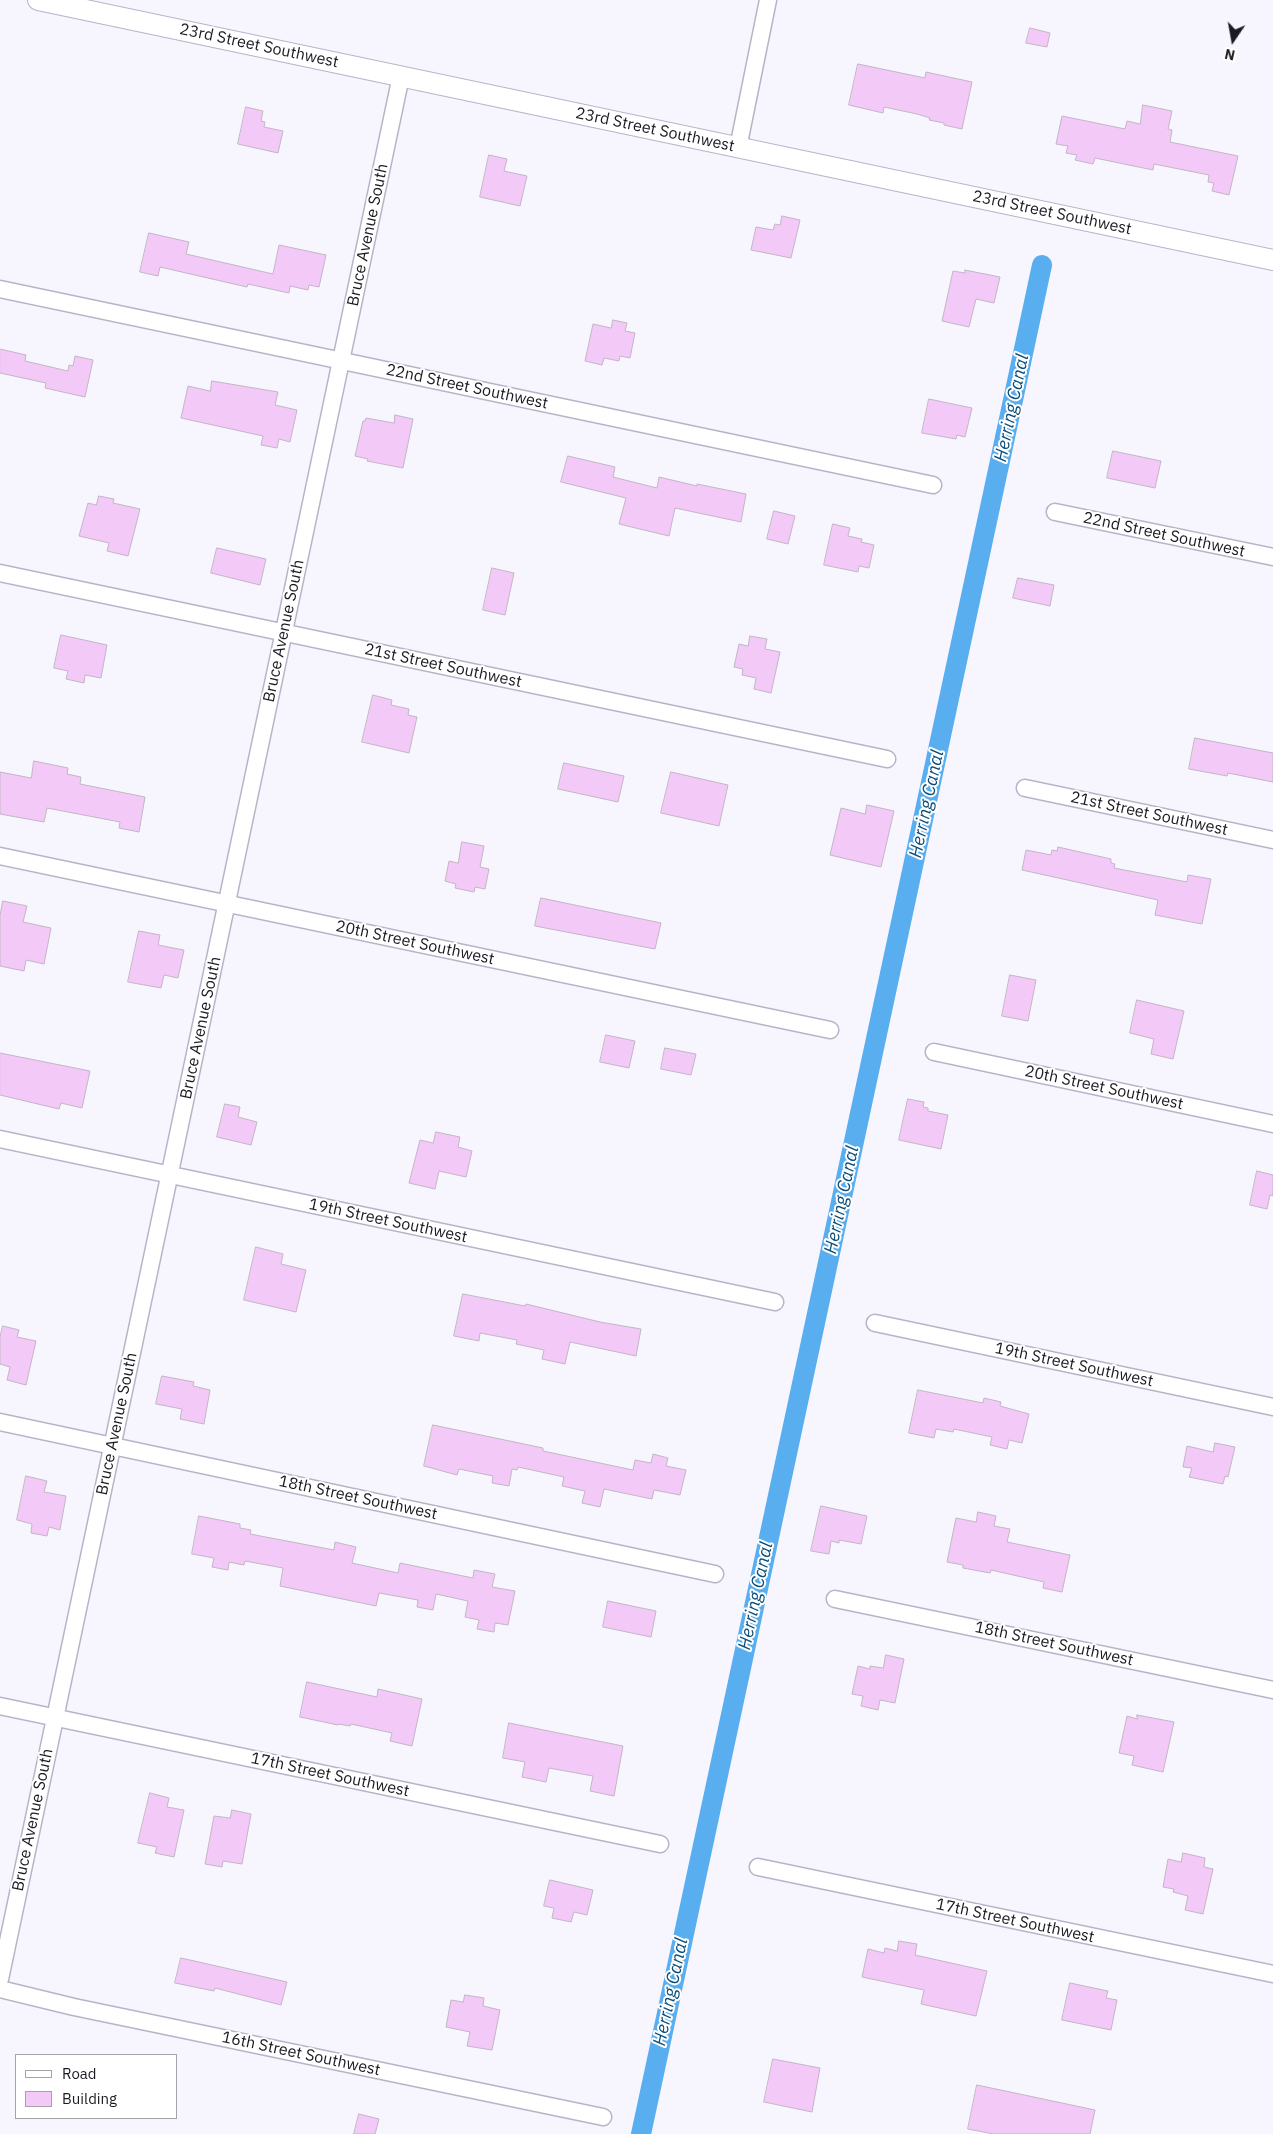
<!DOCTYPE html>
<style>
body{margin:0}
#map{position:relative;width:1273px;height:2134px;overflow:hidden;background:#f7f5fe;font-family:"IBM Plex Sans",sans-serif}
canvas{display:block}
.legend{position:absolute;left:15px;top:2054px;width:162px;height:65px;box-sizing:border-box;background:#fff;border:1px solid #a4a3a6;margin:0;padding:6px 9px;list-style:none;font-size:15px;color:#1c1a21}
.legend li{display:flex;align-items:center;gap:10px;height:25px}
.legend b{width:25px;border:1px solid #a4a3a6}
.north{position:absolute;left:1208px;top:15px;width:50px;height:50px;-webkit-text-stroke:4px #fff;paint-order:stroke;rotate:192deg;font-size:14px;font-weight:700;line-height:20px;text-align:center;color:#1c1a21}
.north::after{content:'';display:block;margin:auto;width:18px;height:22px;background:#1c1a21;clip-path:polygon(50% 0,100% 100%,50% 72%,0 100%)}
</style>
<div id="map">
<canvas width="1273" height="2134"></canvas>
<ul class="legend">
<li><b style="height:6px;background:#fff"></b>Road</li>
<li><b style="height:14px;background:#f2c9f7"></b>Building</li>
</ul>
<div class="north">N</div>
</div>
<script>
const ctx = document.querySelector('canvas').getContext('2d');
ctx.lineJoin = 'round';
function trace(path, color, width, dash) { ctx.strokeStyle = color; ctx.lineWidth = width; ctx.lineCap = dash ? 'butt' : 'round'; ctx.setLineDash(dash || []); ctx.stroke(path); }
function fillPath(path, color) { ctx.fillStyle = color; ctx.fill(path, 'evenodd'); }
function drawText(font, color, halo, rows, align = 'center') {
  ctx.font = font + ' "IBM Plex Sans",sans-serif'; ctx.lineWidth = 4; ctx.setLineDash([]); ctx.textBaseline = 'middle'; ctx.strokeStyle = halo; ctx.fillStyle = color; for (const [text, x, y, turn = 0] of rows) {
    ctx.save(); ctx.translate(x, y); ctx.rotate((+turn || 0) * Math.PI / 180); ctx.textAlign = isNaN(turn) ? turn : align; if (halo) ctx.strokeText(text, 0, 0); ctx.fillText(text, 0, 0); ctx.restore();
  }
}
trace(new Path2D(`
 M641,2134L1042,265`), '#58aeef', 20);
const building = new Path2D(`
 M1030,28L1050,33L1047,47L1026,43Z
 M858,64L925,78L926,72L972,82L962,129L944,125V123L929,120L930,118L917,114L884,107L883,113L849,105Z
 M1143,105L1172,111L1168,129L1172,130L1170,142L1238,156L1229,195L1212,191L1214,183L1208,182L1209,175L1154,164L1153,170L1095,158L1093,164L1075,160L1077,155L1066,153L1068,146L1056,144L1062,116L1125,129L1127,121L1140,124Z
 M246,107L263,111L261,121L265,122L264,127L283,131L278,153L238,144Z
 M489,155L507,159L504,171L527,176L520,206L480,197Z
 M782,216L800,220L791,258L751,250L756,227L773,230L775,224L780,225Z
 M149,233L189,242L186,254L273,274L279,245L326,255L319,287L309,285L308,290L290,286L289,293L248,284L247,287L160,267L158,276L140,272Z
 M965,270L1000,277L994,303L976,299L969,327L942,321L953,271L965,273Z
 M613,320L627,323L625,331L635,333L630,358L620,356L619,361L604,358L602,365L585,361L593,324L611,328Z
 M0,349L26,355L25,361L68,371L69,365L73,366L75,356L93,360L85,397L45,388L46,383L0,373Z
 M212,381L278,392L275,405L297,410L290,442L279,439L277,448L261,445L263,436L181,418L188,386L210,391Z
 M929,399L972,408L965,437L957,435L956,439L922,433Z
 M395,415L413,419L403,468L367,461L368,459L355,456L363,421H365L366,418L394,423Z
 M1113,451L1161,461L1155,488L1107,478Z
 M568,456L615,467L613,477L657,488L659,477L697,486V484L746,494L741,522L675,508L669,536L619,524L626,498L561,482Z
 M99,496L114,499L113,503L140,509L128,556L107,551L109,543L79,536L88,503L96,505Z
 M774,511L795,516L788,544L767,539Z
 M833,524L850,528L848,536L862,539L861,542L874,545L869,568L859,566L858,572L824,565Z
 M217,548L266,559L260,585L211,573Z
 M492,568L514,573L505,615L483,610Z
 M1018,578L1054,585L1050,606L1013,598Z
 M61,635L107,645L101,678L85,675L84,683L66,679L68,671L54,668Z
 M750,636L767,639L765,649L780,652L771,693L754,689L756,678L742,675L743,669L734,667L739,644L748,646Z
 M373,695L392,700L391,705L409,709L408,715L417,717L409,753L362,742Z
 M1195,738L1273,753V782L1228,773L1227,776L1189,769Z
 M34,761L68,768L67,774L81,777L80,784L145,797L139,832L119,828L120,822L47,808L44,822L0,814V772L31,778Z
 M564,763L624,776L618,802L558,789Z
 M671,772L728,785L719,826L661,813Z
 M867,805L894,811L881,867L830,855L841,808L865,814Z
 M462,842L484,846L480,867L489,869L485,889L475,887L474,892L455,888L456,884L445,881L449,861L458,863Z
 M1058,847L1111,859V863L1115,864L1114,868L1187,882L1188,875L1211,879L1202,924L1155,915L1158,900L1022,870L1026,850L1051,855L1052,850L1057,851Z
 M541,898L661,923L655,949L535,926Z
 M3,901L27,906L23,922L51,928L44,964L26,960L24,971L0,966V916Z
 M139,931L160,935L158,945L184,950L178,978L164,975L161,988L128,982Z
 M1010,975L1036,980L1028,1021L1002,1016Z
 M1137,1000L1184,1011L1173,1059L1151,1054L1154,1039L1130,1033Z
 M606,1035L635,1041L629,1068L600,1062Z
 M665,1048L696,1054L691,1075L661,1069Z
 M0,1053L90,1071L82,1108L61,1103L59,1109L0,1095Z
 M908,1099L924,1102L923,1107L928,1108V1111L948,1115L941,1149L899,1140Z
 M225,1104L240,1107L238,1117L257,1122L251,1145L217,1137Z
 M436,1132L460,1137L458,1147L472,1151L466,1177L439,1171L435,1189L409,1183L420,1140L433,1143Z
 M1257,1171L1273,1175V1196L1270,1195L1267,1209L1250,1205Z
 M256,1247L283,1254L281,1264L306,1270L296,1312L244,1300Z
 M463,1294L525,1306L526,1304L600,1322L641,1329L636,1356L570,1342L565,1364L542,1359L544,1350L516,1344L517,1340L480,1333L479,1341L454,1336Z
 M3,1326L19,1330L17,1337L36,1341L26,1385L7,1380L10,1367L0,1364V1337Z
 M162,1376L194,1382L193,1386L210,1390L204,1424L180,1419L182,1409L156,1404Z
 M918,1390L983,1403L984,1398L1001,1402L1000,1406L1029,1414L1022,1443L1009,1440L1007,1449L990,1445L992,1437L954,1429L953,1432L936,1429L934,1438L909,1433Z
 M433,1425L543,1448V1451L633,1470L635,1460L651,1463L653,1454L668,1458L666,1466L686,1470L680,1495L654,1490L652,1499L604,1489L600,1507L582,1503L585,1491L562,1486L564,1477L518,1467L517,1470L512,1469L509,1486L492,1483L493,1476L459,1469L457,1475L424,1466Z
 M1215,1443L1235,1447L1228,1477L1225,1476L1223,1484L1189,1477L1192,1468L1183,1467L1187,1446L1213,1452Z
 M26,1476L47,1481L44,1492L66,1496L60,1530L49,1527L47,1536L31,1533L32,1524L17,1520Z
 M821,1506L867,1516L861,1544L839,1540V1543L831,1541L829,1554L811,1551Z
 M978,1512L996,1516L994,1526L1010,1529L1007,1542L1070,1555L1062,1592L1043,1588L1044,1582L991,1570L990,1573L963,1568V1565L947,1562L956,1518L976,1522Z
 M199,1516L240,1524V1528L251,1530L250,1534L334,1550L335,1542L356,1547L352,1563L398,1573L400,1563L473,1578L474,1570L495,1574L492,1587L515,1591L508,1625L495,1623L494,1632L477,1629L479,1620L465,1617L468,1601L436,1594L433,1610L417,1607L418,1600L379,1593L376,1606L280,1586L283,1568L245,1561L244,1565L229,1562L228,1570L212,1567L214,1558L192,1554Z
 M608,1601L656,1611L651,1637L603,1627Z
 M886,1655L904,1659L895,1703L880,1700L878,1710L861,1706L863,1696L852,1694L858,1666L870,1669V1666L883,1668Z
 M307,1682L377,1697L378,1689L422,1699L412,1746L390,1741L392,1733L351,1724L350,1726L338,1724V1725L300,1717Z
 M1137,1715L1174,1722L1163,1772L1132,1765L1134,1756L1119,1753L1127,1716L1137,1719Z
 M509,1723L623,1746L614,1796L590,1791L593,1776L549,1768L546,1782L522,1777L525,1762L503,1758Z
 M150,1793L169,1798L167,1807L184,1810L174,1857L155,1853L157,1847L138,1843Z
 M232,1810L251,1814L242,1864L223,1861L222,1867L205,1864L214,1816L230,1818Z
 M1183,1853L1205,1858L1204,1867L1213,1869L1203,1914L1185,1910L1188,1896L1173,1892L1174,1889L1163,1887L1168,1859L1181,1862Z
 M550,1880L593,1890L587,1915L574,1912L571,1922L552,1918L554,1908L544,1906Z
 M899,1941L917,1944L915,1955L987,1971L976,2016L921,2004L924,1990L862,1977L868,1949L884,1953L885,1948L897,1951Z
 M181,1958L287,1982L281,2005L215,1988L214,1991L175,1983Z
 M1070,1983L1108,1991L1106,1998L1117,2000L1111,2030L1062,2020Z
 M465,1995L484,1998L483,2006L500,2010L492,2050L467,2046L470,2032L446,2027L451,2000L463,2002Z
 M773,2059L820,2068L812,2112L764,2102Z
 M977,2085L1095,2110L1090,2134H994L968,2129Z
 M359,2114L379,2119L375,2134H354Z`);
fillPath(building, '#f2c9f7');
trace(building, '#c4b5c6', 1);
const minor = new Path2D(`
 M738,148L768,0
 M0,289L933,485
 M1055,512L1273,557
 M0,573L887,759
 M1025,788L1273,840
 M0,856L830,1030
 M934,1052L1273,1124
 M0,1139L775,1302
 M875,1323L1273,1407
 M0,1422L715,1574
 M835,1599L1273,1690
 M0,1706L660,1844
 M758,1867L1273,1974
 M0,1979L401,76
 M0,1989L74,2007L603,2117`);
const tertiary = new Path2D(`
 M38,0L1273,260`);
trace(minor, '#b8b4c8', 19);
trace(tertiary, '#b8b4c8', 22);
trace(minor, '#fff', 16);
trace(tertiary, '#fff', 20);
drawText('16px', '#1c1a21', '#fff', [
 ["23rd Street Southwest",259,46,12],
 ["23rd Street Southwest",655,130,12],
 ["23rd Street Southwest",1052,213,12],
 ["Bruce Avenue South",368,235,-78],
 ["22nd Street Southwest",467,387,12],
 ["22nd Street Southwest",1164,535,12],
 ["Bruce Avenue South",284,631,-78],
 ["21st Street Southwest",443,666,12],
 ["21st Street Southwest",1149,814,12],
 ["20th Street Southwest",415,943,12],
 ["Bruce Avenue South",201,1028,-78],
 ["20th Street Southwest",1104,1088,12],
 ["19th Street Southwest",388,1221,12],
 ["19th Street Southwest",1074,1365,12],
 ["Bruce Avenue South",117,1424,-78],
 ["18th Street Southwest",358,1498,12],
 ["18th Street Southwest",1054,1644,12],
 ["17th Street Southwest",330,1775,12],
 ["Bruce Avenue South",33,1820,-78],
 ["17th Street Southwest",1015,1921,12],
 ["16th Street Southwest",301,2054,12]
]);
drawText('italic 18px', '#0a4d77', '#fff', [
 ["Herring Canal",1012,408,-78],
 ["Herring Canal",927,804,-78],
 ["Herring Canal",842,1200,-78],
 ["Herring Canal",756,1596,-78],
 ["Herring Canal",671,1992,-78]
]);
</script>
